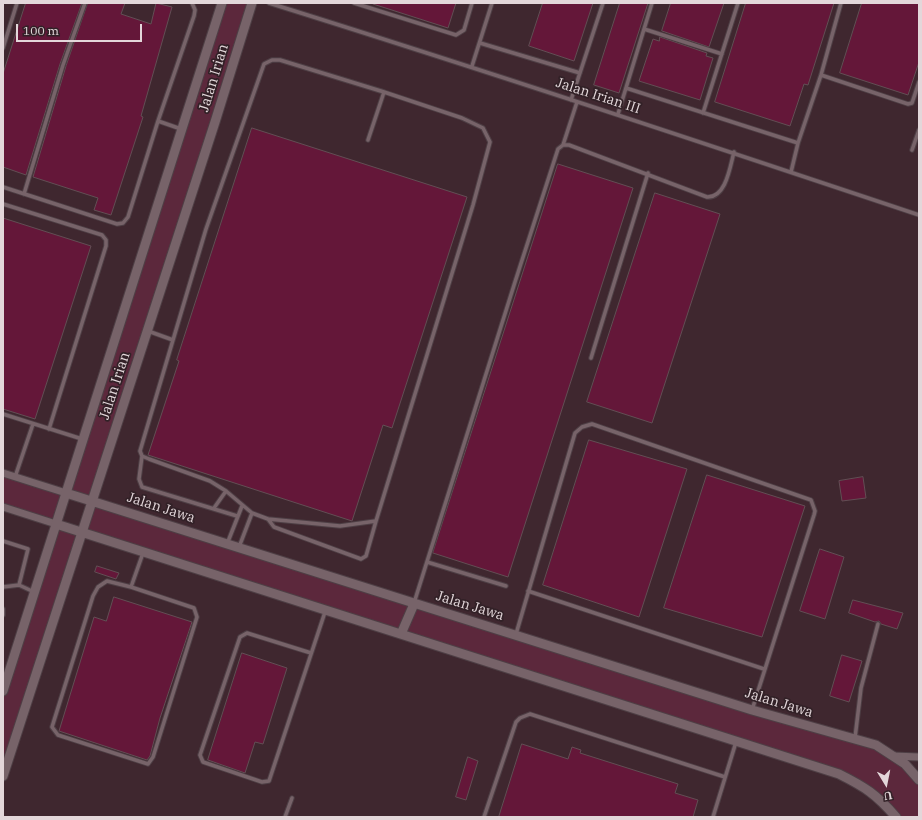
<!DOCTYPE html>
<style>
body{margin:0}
#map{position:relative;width:922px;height:820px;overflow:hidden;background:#322127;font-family:"IBM Plex Serif",serif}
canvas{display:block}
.frame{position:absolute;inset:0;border:4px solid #e3d7da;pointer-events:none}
.north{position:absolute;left:866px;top:764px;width:40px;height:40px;-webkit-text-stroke:3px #322127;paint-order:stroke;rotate:170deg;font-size:11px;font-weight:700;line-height:16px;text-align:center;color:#e3d7da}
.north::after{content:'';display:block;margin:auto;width:14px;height:18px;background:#e3d7da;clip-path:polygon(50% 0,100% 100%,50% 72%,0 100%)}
.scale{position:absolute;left:16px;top:24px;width:126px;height:18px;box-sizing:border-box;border:2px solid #e3d7da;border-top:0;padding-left:5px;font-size:12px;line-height:14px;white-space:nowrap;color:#e3d7da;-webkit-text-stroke:3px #322127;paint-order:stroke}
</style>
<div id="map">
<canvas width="922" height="820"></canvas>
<div class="frame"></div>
<div class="north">U</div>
<div class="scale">100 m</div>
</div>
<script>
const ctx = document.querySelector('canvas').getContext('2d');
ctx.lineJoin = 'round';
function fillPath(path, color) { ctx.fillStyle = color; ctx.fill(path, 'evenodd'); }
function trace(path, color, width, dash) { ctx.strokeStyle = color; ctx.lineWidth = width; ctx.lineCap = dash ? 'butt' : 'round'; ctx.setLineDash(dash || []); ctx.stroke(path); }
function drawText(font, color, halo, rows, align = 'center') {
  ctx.font = font + ' "IBM Plex Serif",serif'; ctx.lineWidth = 3.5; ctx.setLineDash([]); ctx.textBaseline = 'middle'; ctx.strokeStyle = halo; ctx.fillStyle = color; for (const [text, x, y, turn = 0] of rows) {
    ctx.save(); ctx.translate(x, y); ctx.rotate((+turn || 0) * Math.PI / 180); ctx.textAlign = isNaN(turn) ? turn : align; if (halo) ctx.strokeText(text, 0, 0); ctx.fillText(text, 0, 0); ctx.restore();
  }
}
fillPath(new Path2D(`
 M3,3H919V817H3Z`), '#3f272f');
fillPath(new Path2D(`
 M222,3H252L93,500L876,745L919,780V817H896L866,787L82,532L3,776V691L56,524L3,507V472L66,493ZM66,493L92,500L81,532L56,524Z`), '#5c283c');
const building = new Path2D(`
 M26,3H82L60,64L26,175L3,167V74Z
 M88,3H125L121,14L151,24L156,3L172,7L141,116L143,117L111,215L94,210L98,198L33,177L66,66Z
 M373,3H456L448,28L373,4Z
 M543,3H593L574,61L529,46Z
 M620,3H648L619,93L594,85Z
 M671,3H724L709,47L662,31Z
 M746,3H834L808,85L804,84L790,126L715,102Z
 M862,3H919V62L908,95L840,73Z
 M660,37L707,53L706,56L713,58L700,100L639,81L653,39L659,41Z
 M252,128L467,197L392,428L383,425L352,521L148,455L179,361L177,360Z
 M558,164L633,188L508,577L433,553Z
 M655,193L720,214L652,423L587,402Z
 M3,218L91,246L35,419L3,409Z
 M589,440L687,469L639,617L543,585Z
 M707,475L805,506L762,637L664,608Z
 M863,477L866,498L842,501L839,481Z
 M820,549L844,557L825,619L800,611Z
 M97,566L119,573L116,579L95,572Z
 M114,597L192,622L160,718L150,756L147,760L59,731L94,617L106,621Z
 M853,600L903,613L897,629L881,624L879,621L875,622L849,613Z
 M242,653L287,668L263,744L255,742L245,773L208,760Z
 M842,655L862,661L849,702L830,696Z
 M522,744L568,759L572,747L581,750L580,753L678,784L675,793L698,800L693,817H499Z
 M468,757L478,761L466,800L456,797Z`);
fillPath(building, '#641739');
trace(building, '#624e54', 1);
const service = new Path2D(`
 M269,3C487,71 703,143 919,215
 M354,3L456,35L464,30L472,3
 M644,29L722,54
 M480,43L580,73
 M3,48L17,3
 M272,60H280L384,92L462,118L483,128L490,142L473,205L376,521L340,526L268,519L252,513L226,491L210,481L149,459L142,456L140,451L206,229L264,64Z
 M472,66L492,3
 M821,75L908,104L912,103L919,82
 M626,88L798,143L821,75L841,3
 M571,100L603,3
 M703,113L738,3
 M618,114L652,3
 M158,121L194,16L195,10L192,3
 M368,140L384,92
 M563,145L577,102
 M912,150L919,130
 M791,172L798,143
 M3,187L117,224L123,223L128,217L158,121L181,129
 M24,194L63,65L85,3
 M3,204L102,235L106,240V246L49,429
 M148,331L173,340
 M591,358L648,173
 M3,414L82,439
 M142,456L139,479L142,487L237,516
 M15,477L33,424
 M214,508L226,491
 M268,519L274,527L361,559L366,556L376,521
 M3,541L28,549L19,585
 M227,544L242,506
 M239,547L252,513
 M427,562L506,586
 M3,587L19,585L34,592
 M131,587L107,581L98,587L93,596L52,727L58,735L148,764L153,757L197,617L194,608L131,587L143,553
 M528,591L764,669
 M414,603L515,282L558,149L563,145H569L707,197C726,198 730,167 734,152
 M3,609V615
 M516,634L575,433L582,427L592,424L811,500L815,511L814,515L752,710
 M311,653L247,633L240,637L200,755L203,762L262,782L269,781L325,612
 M855,738L861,688L878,624
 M285,817L292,798
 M484,817L516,722L520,718L530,714L725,777
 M713,817L736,742`);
const minor = new Path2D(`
 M3,473L66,493
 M3,507L56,524
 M893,756L919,757`);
const tertiary = new Path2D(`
 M66,493L752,710L876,745L905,764L919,780
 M56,524L839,774C865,787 876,794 896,817
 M401,634L414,604
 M3,691L222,3
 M3,776L215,122L252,3`);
trace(service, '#4e3f45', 5.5);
trace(minor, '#4e3f45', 9);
trace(tertiary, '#4e3f45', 11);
trace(service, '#776369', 3.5);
trace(minor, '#776369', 7);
trace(tertiary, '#776369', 9);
drawText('14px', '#e3d7da', '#322127', [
 ["Jalan Irian",214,78,-73],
 ["Jalan Irian III",598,96,18],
 ["Jalan Irian",115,386,-72],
 ["Jalan Jawa",161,508,18],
 ["Jalan Jawa",470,606,17],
 ["Jalan Jawa",779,703,17]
]);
</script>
